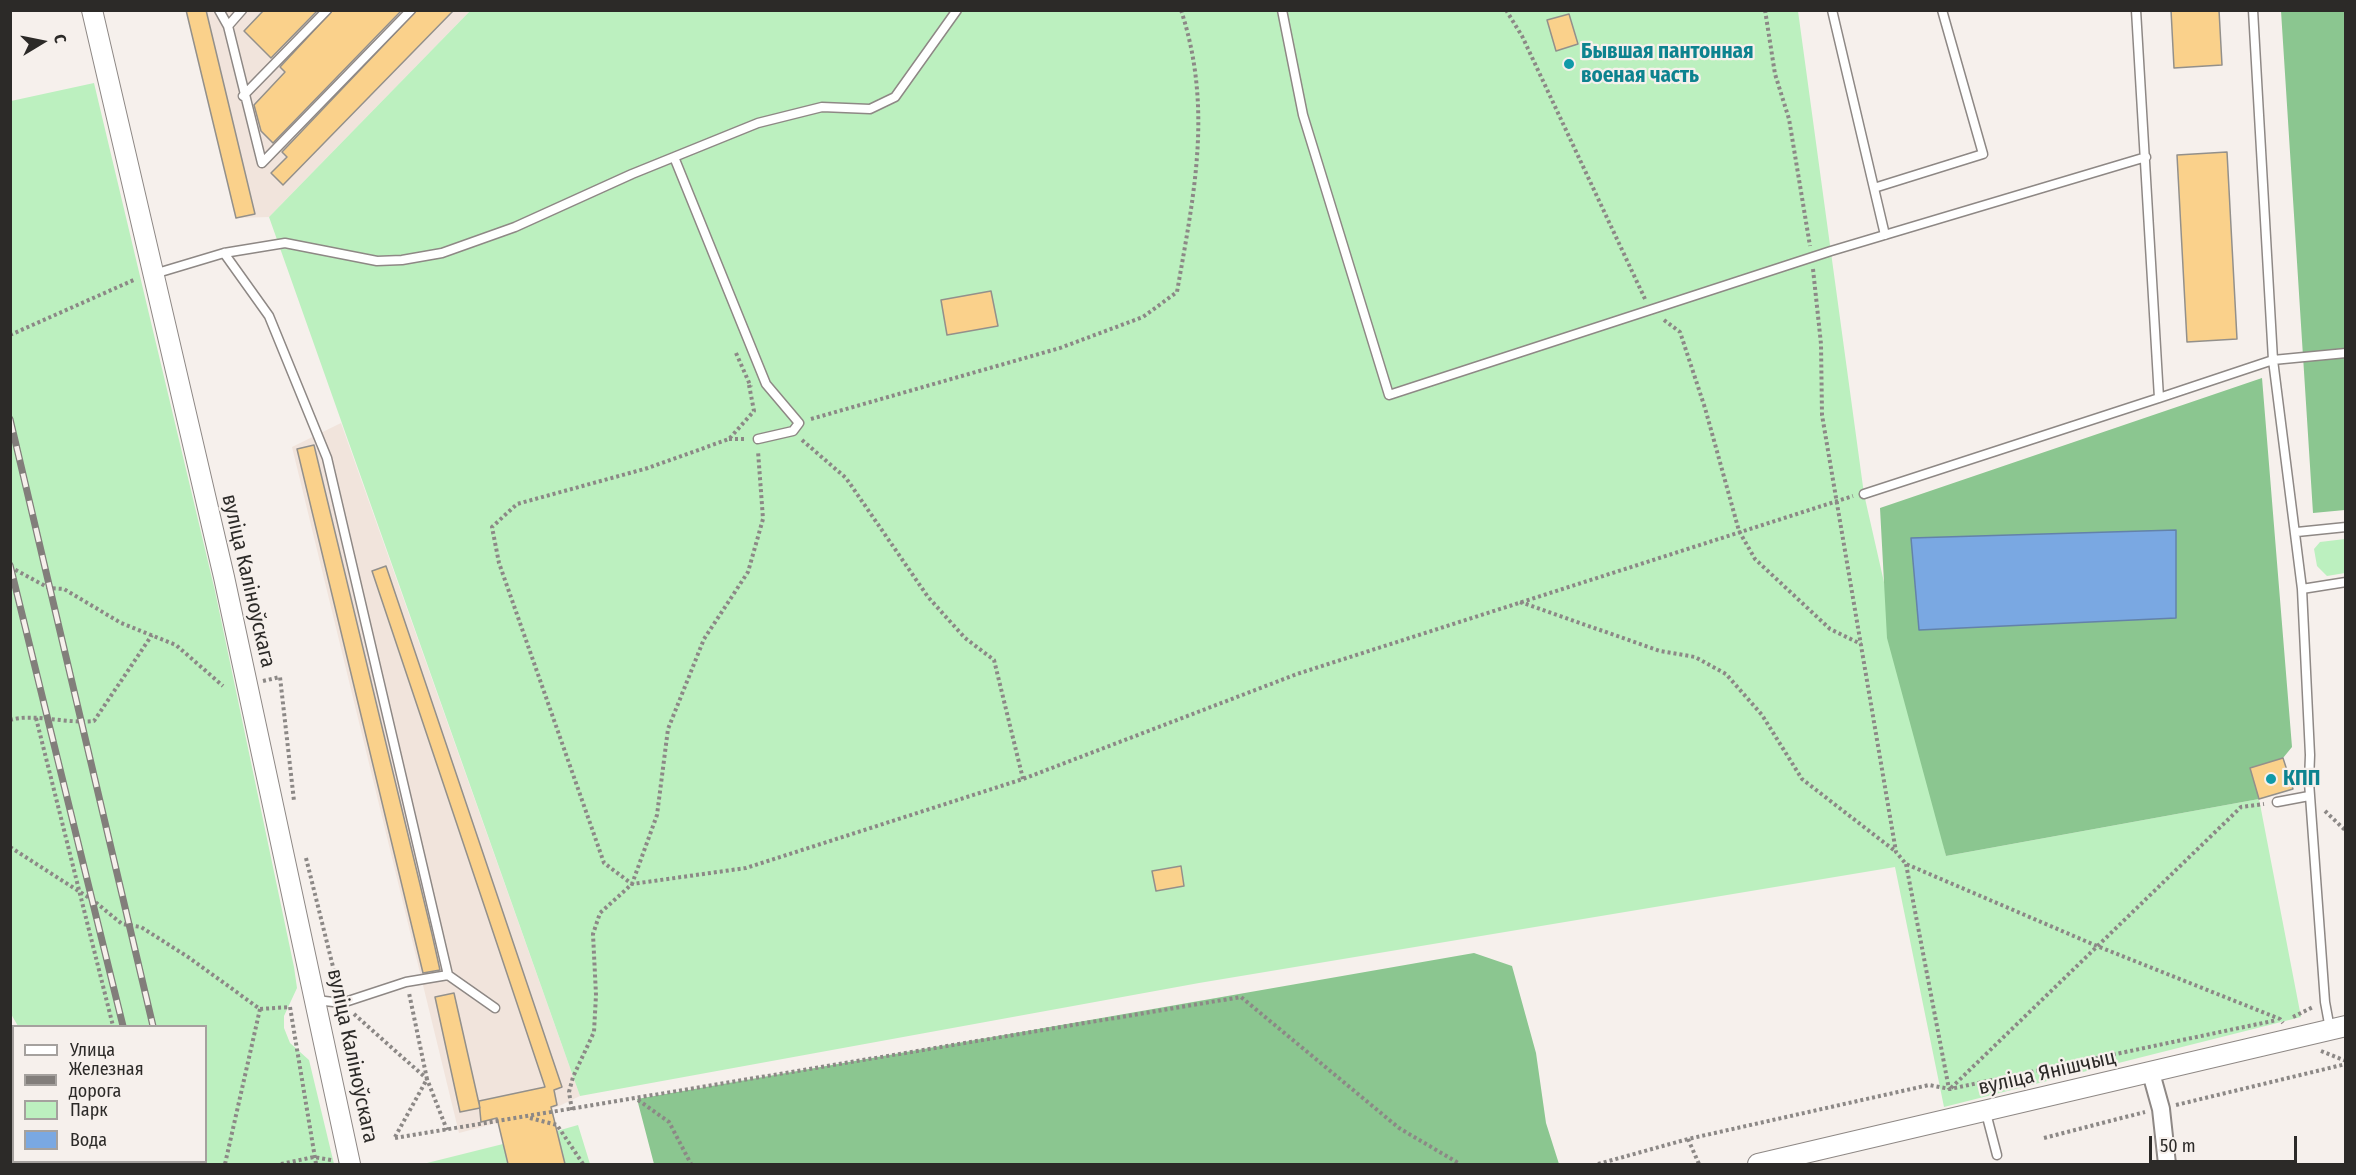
<!DOCTYPE html>
<meta charset="utf-8">
<style>
body{margin:0}
#map{position:relative;width:2356px;height:1175px;overflow:hidden;background:#f6f0ec;font-family:"Fira Sans Condensed",sans-serif}
canvas{display:block}
.frame{position:absolute;inset:0;border:12px solid #2c2a28;pointer-events:none}
.legend{position:absolute;left:12px;top:1025px;width:195px;height:138px;box-sizing:border-box;background:#f6f0ec;border:2px solid #a5a19e;margin:0;padding:8px 10px;list-style:none;font-size:18px;color:#2c2a28}
.legend li{display:flex;align-items:center;gap:12px;height:30px}
.legend b{width:30px;border:2px solid #a5a19e}
.north{position:absolute;left:12px;top:12px;width:60px;height:60px;-webkit-text-stroke:4px #f6f0ec;paint-order:stroke;rotate:80deg;font-size:16px;font-weight:700;line-height:24px;text-align:center;color:#2c2a28}
.north::after{content:'';display:block;margin:auto;width:21px;height:27px;background:#2c2a28;clip-path:polygon(50% 0,100% 100%,50% 72%,0 100%)}
.scale{position:absolute;left:2149px;top:1136px;width:148px;height:27px;box-sizing:border-box;border:3px solid #2c2a28;border-top:0;padding-left:8px;font-size:18px;line-height:21px;white-space:nowrap;color:#2c2a28;-webkit-text-stroke:4px #f6f0ec;paint-order:stroke}
</style>
<div id="map">
<canvas width="2356" height="1175"></canvas>
<div class="frame"></div>
<ul class="legend">
<li><b style="height:8px;background:#fff"></b>Улица</li>
<li><b style="height:8px;background:#827e7b"></b>Железная дорога</li>
<li><b style="height:16px;background:#bcf0bf"></b>Парк</li>
<li><b style="height:16px;background:#7aa8e2"></b>Вода</li>
</ul>
<div class="north">С</div>
<div class="scale">50 m</div>
</div>
<script>
const ctx = document.querySelector('canvas').getContext('2d');
ctx.lineJoin = 'round';
function fillPath(path, color) { ctx.fillStyle = color; ctx.fill(path, 'evenodd'); }
function trace(path, color, width, dash) { ctx.strokeStyle = color; ctx.lineWidth = width; ctx.lineCap = dash ? 'butt' : 'round'; ctx.setLineDash(dash || []); ctx.stroke(path); }
function drawText(font, color, halo, rows, align = 'center') {
  ctx.font = font + ' "Fira Sans Condensed",sans-serif'; ctx.lineWidth = 4.5; ctx.setLineDash([]); ctx.textBaseline = 'middle'; ctx.strokeStyle = halo; ctx.fillStyle = color; for (const [text, x, y, turn = 0] of rows) {
    ctx.save(); ctx.translate(x, y); ctx.rotate((+turn || 0) * Math.PI / 180); ctx.textAlign = isNaN(turn) ? turn : align; if (halo) ctx.strokeText(text, 0, 0); ctx.fillText(text, 0, 0); ctx.restore();
  }
}
fillPath(new Path2D(`
 M186,11H470L269,217L236,218Z
 M341,423L580,1096L557,1107L459,1133L292,447Z`), '#f1e4dc');
fillPath(new Path2D(`
 M470,11H1798L1864,494L1946,856L2259,799L2301,1017L1944,1107L1895,867L1199,983L580,1096L269,217Z
 M94,83L215,591L294,967L297,988L284,1016V1028L290,1043L309,1060L334,1164H81L80,1162H206V1026H18L11,1014V101Z
 M2345,539V573L2327,576L2317,566L2314,549L2320,542Z
 M578,1125L590,1164H565L557,1131Z
 M503,1144L508,1164H423Z`), '#bcf0bf');
fillPath(new Path2D(`
 M2281,11H2345V510L2313,513Z
 M2262,378L2292,747L2283,758L2293,789L2259,799L1946,856L1887,638L1880,508Z
 M1474,953L1512,966L1536,1053L1546,1123L1559,1164H654L637,1099Z`), '#8bc690');
const water = new Path2D(`
 M2176,530V618L1919,630L1911,538Z`);
fillPath(water, '#7aa8e2');
trace(water, '#6382aa', 1.5);
const building = new Path2D(`
 M186,10H206L255,214L236,218Z
 M264,10H318L271,58L244,31Z
 M333,10H402L273,143L261,131L254,105L285,72L280,67Z
 M417,10H454L283,185L271,173L287,157L282,152Z
 M2171,10H2219L2222,65L2174,68Z
 M1569,14L1578,44L1556,51L1547,20Z
 M2227,152L2237,339L2187,342L2177,155Z
 M991,291L998,326L947,335L941,300Z
 M314,445L432,934L440,970L423,973L297,449Z
 M386,566L562,1087L554,1090L557,1105L551,1107L565,1164H508L497,1118L481,1122L479,1101L545,1087L372,571Z
 M2283,758L2293,789L2259,799L2250,768Z
 M1181,866L1184,886L1156,891L1152,871Z
 M454,993L480,1108L460,1112L435,997Z`);
fillPath(building, '#fad18b');
trace(building, '#93908b', 1.5);
const service = new Path2D(`
 M219,10L228,26L262,163L411,10
 M1282,10L1303,115L1389,395L1831,251L2146,157
 M1832,10L1885,235
 M2136,10L2159,398L2273,360L2346,353
 M2253,10L2273,360L2302,589L2310,755L2309,782L2325,1002L2330,1029
 M228,26L242,10
 M243,96L327,10
 M674,157L766,384L799,423L793,431L758,439
 M1874,188L1983,154L1942,10
 M224,253L269,316L327,458L448,975L495,1008
 M154,274L224,253L285,243L377,261L402,260L442,253L515,227L632,174L758,123L822,107L870,109L895,97L957,10
 M1864,494L2159,398
 M2297,532L2346,527
 M2302,589L2346,582
 M2277,802L2309,796
 M316,1000L342,1003L406,982L448,975
 M10,1076L14,1073
 M1986,1113L1997,1155`);
const minor = new Path2D(`
 M2151,1073L2161,1109L2167,1164`);
const tertiary = new Path2D(`
 M92,10L224,577L350,1164
 M10,1042L14,1046
 M65,1162L66,1164
 M1758,1164L2346,1026`);
trace(service, '#8e8885', 11);
trace(minor, '#8e8885', 20);
trace(tertiary, '#8e8885', 22);
trace(new Path2D(`
 M1506,10L1522,36L1645,299
 M1765,10L1775,74L1789,119L1810,246
 M1813,269L1821,344L1822,415L1896,852L1906,864L2097,946L2280,1019L2283,1023
 M1664,320L1680,332L1705,408L1739,531L1755,559L1830,629L1861,644
 M10,335L136,279
 M736,353L751,387
 M749,385L754,411L729,439L648,468L517,504L492,527L499,563L604,863L632,884L746,868L1023,779L1297,674L1853,496
 M811,419L1060,348L1143,317L1177,292C1194,194 1213,108 1181,10
 M729,439H747
 M802,440L846,478L928,597L965,638L994,660L1023,779
 M10,567L49,588L64,589L121,623L176,645L223,686
 M1520,602L1660,651L1695,657L1726,674L1762,715L1802,779L1895,851
 M263,681L280,677L294,801
 M36,718L113,1026
 M10,720C32,713 67,724 94,721L152,635
 M2325,811L2346,831
 M10,847L94,901L122,924L141,927L188,957L260,1009L290,1007L316,1164
 M306,858L339,991
 M1906,864L1949,1089
 M354,1014L427,1079L447,1130
 M2293,1017L2313,1007
 M2321,1051L2346,1061
 M1951,1088L2241,807L2264,804
 M638,1100L669,1122L691,1164
 M2176,1105L2346,1064
 M572,1110L569,1092L573,1077L594,1032L596,995L593,934L600,913L632,884L657,815L668,729L704,639L748,572L763,519L758,451
 M530,1118L557,1125L583,1164
 M395,1137L427,1079L409,993
 M395,1138L1241,997L1399,1128L1460,1164
 M2044,1138L2145,1112
 M1688,1139L1699,1164
 M145,1162L146,1164
 M225,1164L260,1009
 M281,1164L314,1157L331,1160
 M1598,1164L1688,1139L1929,1085L1950,1089L2277,1020`), '#8c8886', 4, [3, 3]);
trace(service, '#fff', 8);
trace(minor, '#fff', 16);
trace(tertiary, '#fff', 20);
const rail = new Path2D(`
 M10,419L153,1026
 M10,565L123,1026
 M155,1162L156,1164
 M185,1162L186,1164`);
trace(rail, '#827e7b', 7);
trace(rail, '#f6f0ec', 4.5, [14]);
for (const [x, y, r, color] of [
 [1569,64,6,"#0f9aa8"],
 [2271,779,6,"#0f9aa8"]
]) { const dot = new Path2D(); dot.arc(x, y, r, 0, 2 * Math.PI); ctx.fillStyle = color; ctx.fill(dot); trace(dot, '#f6f0ec', 2); }
drawText('bold 21px', '#0d838f', '#f6f0ec', [
 ["Бывшая пантонная",1581,52],
 ["военая часть",1581,76],
 ["КПП",2283,779]
], 'left');
drawText('21px', '#2c2a28', '#f6f0ec', [
 ["вуліца Каліноўскага",248,581,77],
 ["вуліца Каліноўскага",352,1056,78],
 ["вуліца Янішчыц",2047,1073,-13]
]);
</script>
